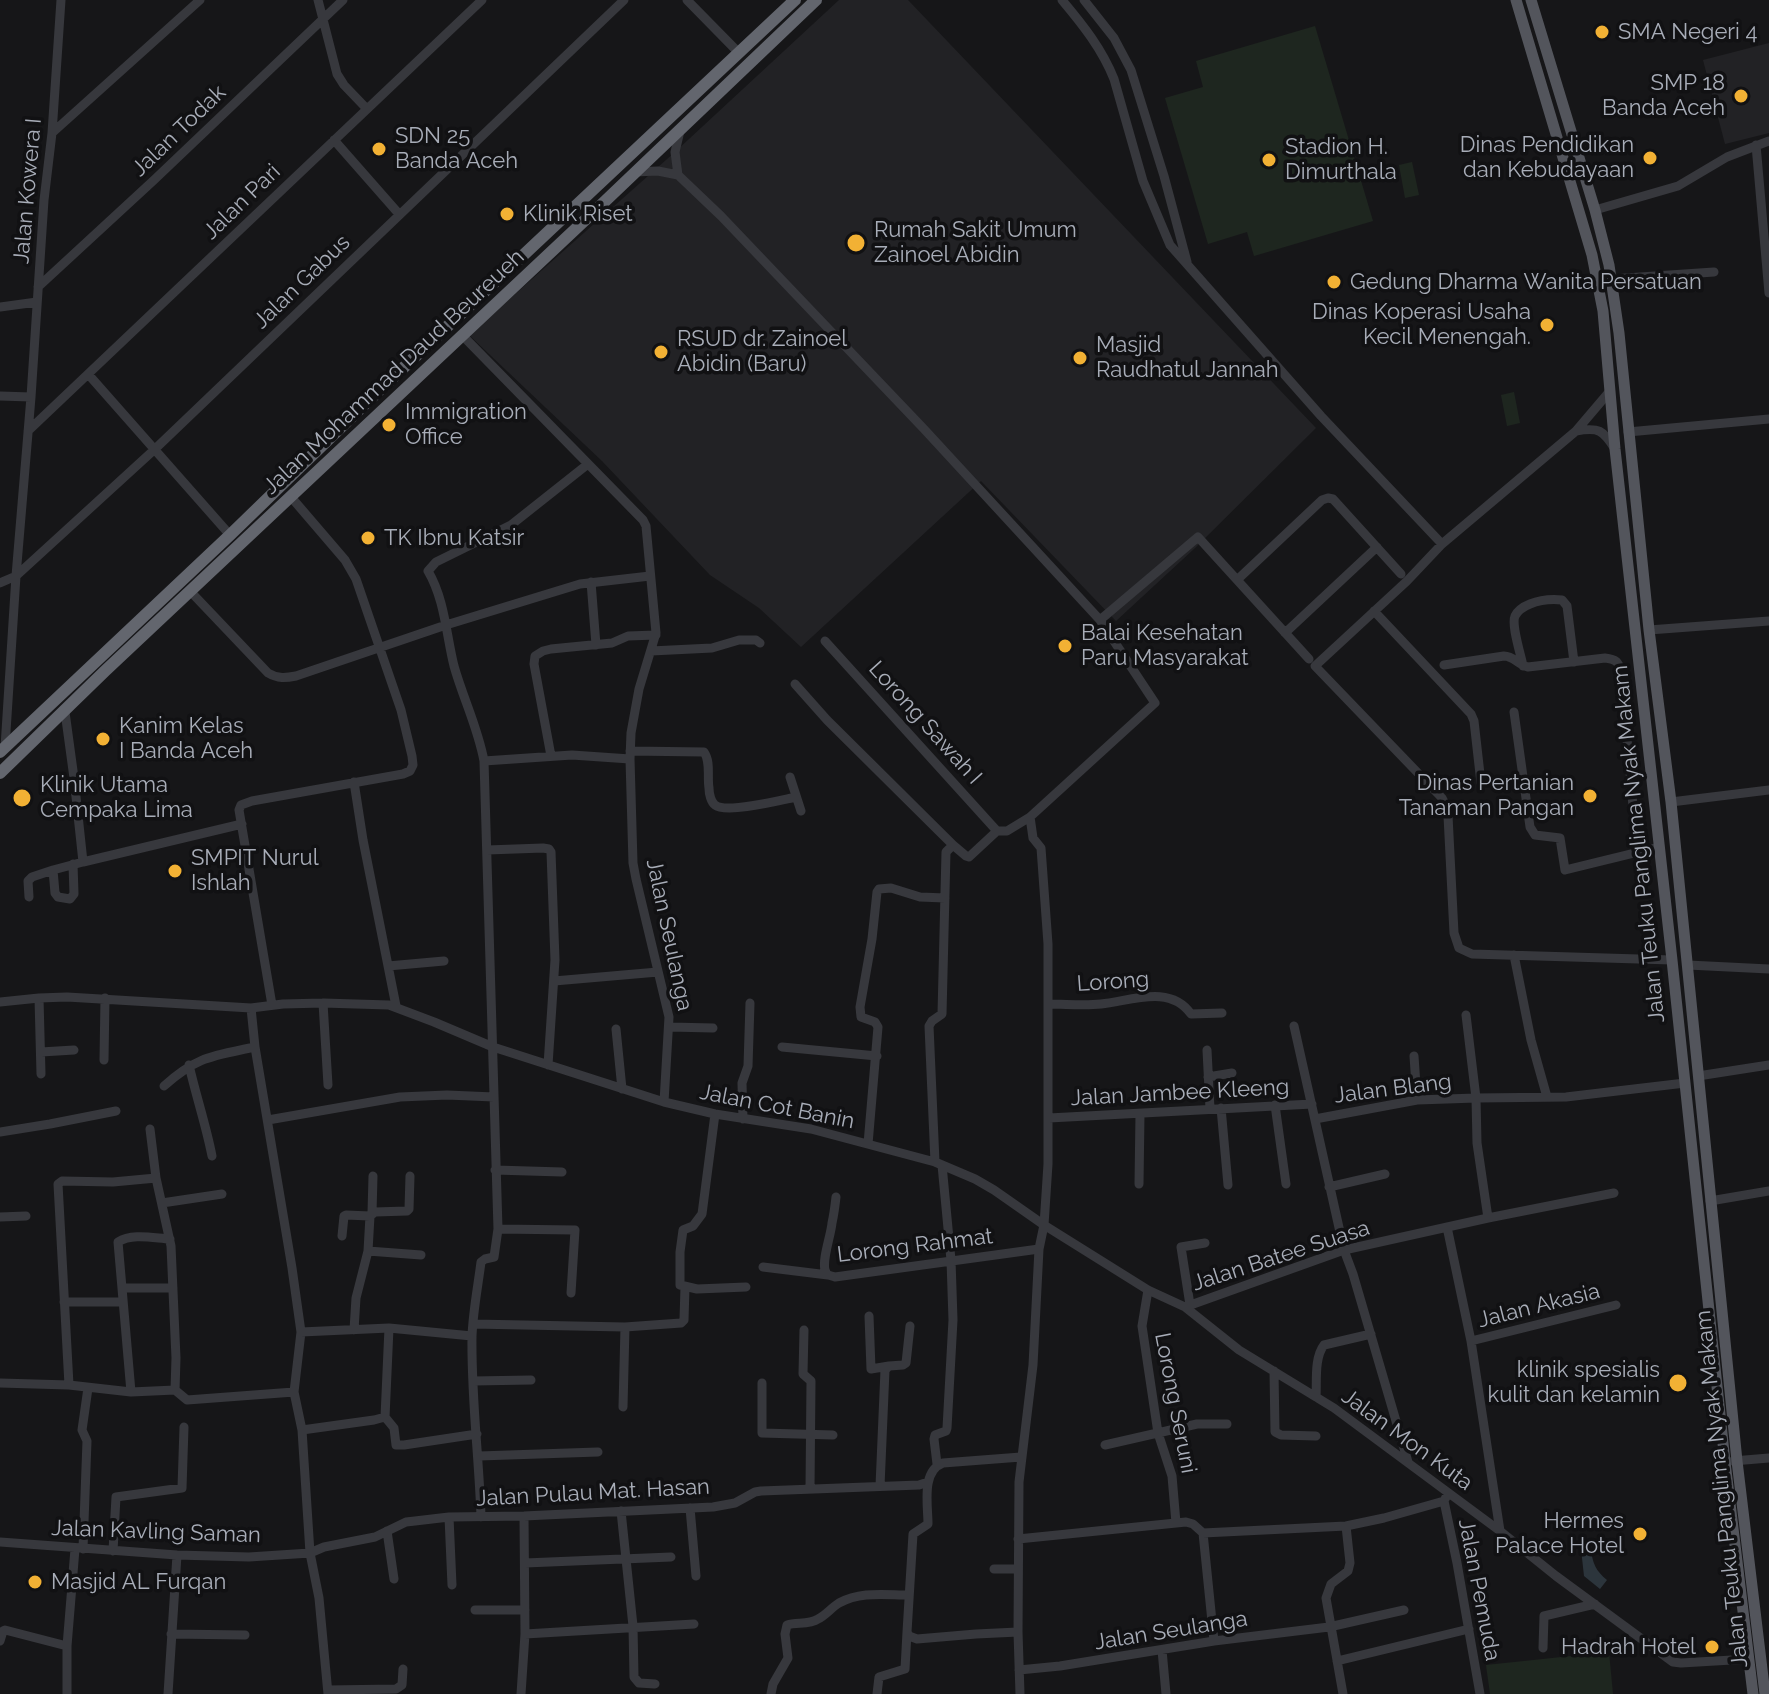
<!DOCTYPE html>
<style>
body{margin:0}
canvas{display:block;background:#161618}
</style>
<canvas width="1769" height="1694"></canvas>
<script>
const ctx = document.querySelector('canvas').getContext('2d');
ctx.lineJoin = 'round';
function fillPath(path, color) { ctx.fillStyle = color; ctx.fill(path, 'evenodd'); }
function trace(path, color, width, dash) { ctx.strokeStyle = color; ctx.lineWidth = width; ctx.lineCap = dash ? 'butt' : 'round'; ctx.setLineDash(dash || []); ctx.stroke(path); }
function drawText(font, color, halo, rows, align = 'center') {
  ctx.font = font + ' Raleway,sans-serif'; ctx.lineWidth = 7; ctx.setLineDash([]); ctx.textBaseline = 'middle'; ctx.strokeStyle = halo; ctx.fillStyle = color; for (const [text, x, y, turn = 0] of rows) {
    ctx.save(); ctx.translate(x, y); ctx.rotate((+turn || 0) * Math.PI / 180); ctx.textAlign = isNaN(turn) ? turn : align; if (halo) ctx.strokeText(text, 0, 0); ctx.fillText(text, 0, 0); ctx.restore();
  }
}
fillPath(new Path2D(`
 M839,0H908L1316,428L1195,548L1116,621L981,481L801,647L759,608L710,575L602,461L469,335L675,152Z
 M1769,43V133L1725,144L1703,60Z`), '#222225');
fillPath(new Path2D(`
 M1315,26L1373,221L1254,256L1247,232L1208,244L1165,98L1203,87L1196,61Z
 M1412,162L1419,195L1405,198L1399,165Z
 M1514,392L1520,423L1507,426L1501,395Z
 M1609,1652L1613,1694H1490L1486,1665Z`), '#1e261f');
fillPath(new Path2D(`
 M1591,1548C1592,1563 1596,1571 1607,1580L1600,1589L1584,1576L1581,1549Z`), '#2c353c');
trace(new Path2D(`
 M318,0L337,74L344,85L367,109
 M687,0L739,53
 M1062,0C1083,25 1102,49 1114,79L1143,181L1170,245L1321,416L1442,544L1576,431L1610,391
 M1084,0L1114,38L1131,70L1164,176L1187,262
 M52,133L200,0
 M334,140L399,214
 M1756,145L1769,293
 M634,172L658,171L678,175L721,216L924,429L1100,620L1155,703L1030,817L1007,831H997L969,857L966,856L953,845L946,852L942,1014L932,1021L929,1026L935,1162
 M678,175L675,152L680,131
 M1595,210L1678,186L1727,157L1769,141
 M1611,279L1714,272
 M38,287L154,180L343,0
 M0,307L37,302
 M462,335L643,520L646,526L656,633L639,689L631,733L630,759L633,863L636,879L669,1017L664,1102
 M88,374L230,535
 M0,396L31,397
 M28,431L482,0
 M1576,431C1599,427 1603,430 1615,449
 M1628,432L1769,419
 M1442,544L1407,581L1315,666L1442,798L1446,806L1448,816L1454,933L1459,948L1472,954L1672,960
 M1237,580L1322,500L1328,498L1333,499L1401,574
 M591,582L596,645
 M0,583L16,576L155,449L624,0
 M190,591L268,673C278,679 286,678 296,676L446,625L580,584L650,576
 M1374,611L1471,714L1474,721L1481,783
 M1100,620L1198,537L1309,659
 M1649,630L1769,621
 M1285,633L1377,547
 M825,641L997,831
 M651,651L712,648L739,640H756L760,643
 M1444,665L1504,656C1514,656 1518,665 1528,667L1605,658C1616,659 1619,662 1621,672L1637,851
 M1523,666C1521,655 1511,625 1515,616C1518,610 1525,606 1530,604C1540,600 1552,599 1562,600L1567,606L1574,662
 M795,684L827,720L953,845
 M65,712L74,778L83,862
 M1514,712L1530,827L1535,835L1560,838L1565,870L1659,847
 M5,747L16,576L31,397L44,200L52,133L61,0
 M630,751L704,752C711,762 707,776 709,788C709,794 711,802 715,805C726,814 781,800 796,797
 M551,756L534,664L535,656L543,651L551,649L612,643L628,636L656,635
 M484,761L572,755L630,759
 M790,777L801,811
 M354,782L363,840L396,1006
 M1671,802L1769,790
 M487,850L543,848L549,849L551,852L555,960L548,1065
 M73,864L74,894L70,899L58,897L55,893L53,870L83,862L242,824
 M29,897L28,881L32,877L53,870
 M1514,955L1531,1040L1547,1097
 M1688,965L1769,969
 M388,966L444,961
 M554,981L658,972
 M39,998L41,1074
 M0,1002L39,998L67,997L251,1008L283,1004L323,1003L389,1005L434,1022L493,1047L664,1102L715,1114L811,1129L935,1162L975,1179L994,1190L1044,1225L1148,1290L1185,1307L1239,1350L1334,1408L1500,1531L1556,1576L1673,1662L1681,1663L1749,1659
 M323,1003L328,1085
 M1049,1004C1066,1004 1084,1006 1101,1004C1131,1001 1170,984 1191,1014L1222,1013
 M272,1005L239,810L241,805L252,801L403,774L410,771L413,765L412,756L401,710L356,579L345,560L291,497
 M251,1008L255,1047L292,1268L301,1332L294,1392L302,1430L310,1553L319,1598L328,1694
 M1294,1026L1344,1250L1353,1274L1408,1462
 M670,1027L713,1028
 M616,1029L622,1089
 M782,1047L877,1056
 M1207,1050L1210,1109
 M41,1052L74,1050
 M1414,1056L1417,1100
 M104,1060L105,998
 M189,1065C196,1096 206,1125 212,1156
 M1698,1076L1769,1065
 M1208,1077L1232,1073
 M164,1086C197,1056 213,1056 255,1047
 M1275,1105L1286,1184
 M1221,1108L1228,1185
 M715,1114L702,1214L693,1226L683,1230L680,1252V1285L697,1289L746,1287
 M1049,1118L1312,1104
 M743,1119L742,1083L748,1066L750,1003
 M1315,1119L1417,1100L1476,1098L1466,1015
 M268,1120L400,1097L447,1095L494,1097
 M150,1129L156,1178L171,1246L176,1358L175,1390
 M0,1132L50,1124L116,1111
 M868,1144L878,1027L875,1022L861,1017L860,1007L872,939L877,892L879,889L891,888L920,897L945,898
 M495,1170L562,1172
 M1139,1184L1140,1114
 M1329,1187L1385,1174
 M836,1197C835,1206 834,1214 832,1223C831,1235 822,1259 825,1270C827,1276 829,1275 835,1277L1039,1249
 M1710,1201L1769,1191
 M162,1203L222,1194
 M372,1213L373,1176
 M0,1217L26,1216
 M1488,1218L1477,1143L1476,1098L1566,1097L1685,1083
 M1447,1227L1471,1341L1500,1531
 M498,1229L575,1230L571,1293
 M342,1236L344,1216L346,1215L370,1216
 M368,1251L421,1255
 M763,1267L828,1275
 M122,1288H173
 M1148,1290L1142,1326L1158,1433L1172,1476L1176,1523
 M64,1302H123
 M1190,1305L1181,1247L1205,1243
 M1185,1307L1344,1250L1488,1218L1614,1193
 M869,1316L871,1369L889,1366
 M473,1324L625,1327L623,1407
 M625,1327L681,1323L684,1320L685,1287
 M354,1330L356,1298L368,1251L370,1216L375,1212L407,1211L409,1209L410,1176
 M804,1330L803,1374L811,1381L810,1489
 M301,1332L389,1328L472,1336
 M1471,1341L1616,1305
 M1274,1371L1275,1432L1281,1435L1316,1436
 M473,1381L531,1380
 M0,1383L69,1385L131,1392L175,1390L187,1400L294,1392
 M762,1383V1433L833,1435
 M69,1385L58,1184L62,1181L113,1182L156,1178
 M131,1392L118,1242C132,1233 153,1238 170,1239
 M1316,1397C1317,1381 1314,1358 1324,1345L1371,1334
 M385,1417L394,1428L396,1445H404L477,1434
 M302,1430L374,1420L385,1417L389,1328
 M1105,1445L1197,1424H1227
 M479,1456L598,1452
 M1733,1461L1769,1458
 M937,1464L934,1439L935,1435L946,1431L947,1428L953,1320L951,1260L942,1165
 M880,1486L885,1370L889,1366L903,1365L906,1363L910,1326
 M1446,1497L1444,1501L1457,1563L1480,1694
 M690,1508L696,1576
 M621,1511L633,1626L634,1677L639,1683L655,1684
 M449,1517L452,1585
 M481,1517C479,1456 471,1397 472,1336C473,1311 478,1286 481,1262L485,1259L494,1257L498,1229L484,761C478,728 463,698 454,666C446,634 445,600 428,571L436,562L511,525L588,464
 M387,1531L394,1579
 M1203,1533L1214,1641
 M1018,1539L1186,1522L1193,1524L1203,1533L1346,1526L1384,1518L1444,1501
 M0,1542L177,1555L249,1557L310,1553L324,1547L375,1537L406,1522L415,1521L449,1517L524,1516L713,1507L735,1503L755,1492L761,1491L919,1485L928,1482
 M83,1549L87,1441L82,1430L88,1388
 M113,1551L116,1497L182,1488L184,1427
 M525,1563L671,1557
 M994,1569H1018
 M475,1610H525
 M1018,1632L976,1634L917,1639L909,1636L907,1632L913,1534L928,1524C928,1505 921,1471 943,1463L1021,1457
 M171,1634L245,1635
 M525,1634L694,1624
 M0,1641L3,1631L5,1630L67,1646
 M1543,1648L1544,1616L1595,1604
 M1162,1650L1166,1694
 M1337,1661L1469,1629
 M1019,1670L1060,1666L1214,1641L1329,1627L1404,1610
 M328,1690L396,1689L402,1685L403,1669
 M67,1694V1646L75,1549
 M168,1694L177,1555
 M521,1694L525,1634L524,1516
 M771,1694L773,1684L788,1658L785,1634L787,1625C797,1622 809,1625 818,1619C826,1615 831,1608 839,1603C861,1591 885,1595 909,1595
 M877,1694L879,1677L905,1669L907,1632
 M1020,1694L1018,1632L1019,1482L1033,1365L1039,1249L1044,1225L1048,1164V944L1041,848L1033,838L1030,817
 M1343,1694L1326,1598L1331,1584L1348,1571L1350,1563L1346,1526`), '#37383d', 9);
trace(new Path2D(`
 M1516,0L1592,255L1603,311L1615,449L1672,960L1725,1462L1753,1694
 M1531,0L1595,210L1609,265L1619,333L1649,630L1671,802L1737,1461L1765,1694`), '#53555c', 11);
trace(new Path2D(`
 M0,752L230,535L368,401L795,0
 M0,773L105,671L600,206L816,0`), '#63666e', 12);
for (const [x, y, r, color] of [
 [1602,32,8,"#f2b134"],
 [1741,96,8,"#f2b134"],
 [379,149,8,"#f2b134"],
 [1650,158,8,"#f2b134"],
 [1269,160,8,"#f2b134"],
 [507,214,8,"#f2b134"],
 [856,243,10,"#f2b134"],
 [1334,282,8,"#f2b134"],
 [1547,325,8,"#f2b134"],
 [661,352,8,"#f2b134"],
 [1080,358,8,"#f2b134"],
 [389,425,8,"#f2b134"],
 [368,538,8,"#f2b134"],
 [1065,646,8,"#f2b134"],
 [103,739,8,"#f2b134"],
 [1590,796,8,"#f2b134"],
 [22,798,10,"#f2b134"],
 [175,871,8,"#f2b134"],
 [1678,1383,10,"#f2b134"],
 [1640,1534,8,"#f2b134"],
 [35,1582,8,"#f2b134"],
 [1712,1647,8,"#f2b134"]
]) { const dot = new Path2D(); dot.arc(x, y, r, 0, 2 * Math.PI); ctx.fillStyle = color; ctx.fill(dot); trace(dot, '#111113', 3); }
drawText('22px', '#a8adb8', '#111113', [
 ["SMA Negeri 4",1618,32],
 ["SMP 18",1725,83,"right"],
 ["Banda Aceh",1725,108,"right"],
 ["SDN 25",395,136],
 ["Banda Aceh",395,161],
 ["Dinas Pendidikan",1634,145,"right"],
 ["dan Kebudayaan",1634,170,"right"],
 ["Stadion H.",1285,147],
 ["Dimurthala",1285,172],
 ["Klinik Riset",523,214],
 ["Rumah Sakit Umum",874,230],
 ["Zainoel Abidin",874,255],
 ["Gedung Dharma Wanita Persatuan",1350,282],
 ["Dinas Koperasi Usaha",1531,312,"right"],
 ["Kecil Menengah.",1531,337,"right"],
 ["RSUD dr. Zainoel",677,339],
 ["Abidin (Baru)",677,364],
 ["Masjid",1096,345],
 ["Raudhatul Jannah",1096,370],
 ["Immigration",405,412],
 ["Office",405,437],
 ["TK Ibnu Katsir",384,538],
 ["Balai Kesehatan",1081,633],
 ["Paru Masyarakat",1081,658],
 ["Kanim Kelas",119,726],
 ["I Banda Aceh",119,751],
 ["Dinas Pertanian",1574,783,"right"],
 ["Tanaman Pangan",1574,808,"right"],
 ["Klinik Utama",40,785],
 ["Cempaka Lima",40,810],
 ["SMPIT Nurul",191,858],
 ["Ishlah",191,883],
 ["klinik spesialis",1660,1370,"right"],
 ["kulit dan kelamin",1660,1395,"right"],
 ["Hermes",1624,1521,"right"],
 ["Palace Hotel",1624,1546,"right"],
 ["Masjid AL Furqan",51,1582],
 ["Hadrah Hotel",1696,1647,"right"]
], 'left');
drawText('22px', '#a8adb8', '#111113', [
 ["Jalan Todak",179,131,-44],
 ["Jalan Kowera I",28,191,-85],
 ["Jalan Pari",242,202,-44],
 ["Jalan Gabus",302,282,-44],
 ["Jalan Mohammad Daud Beureueh",394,372,-43],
 ["Lorong Sawah I",925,723,48],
 ["Jalan Teuku Panglima Nyak Makam",1639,844,-96],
 ["Jalan Seulanga",669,935,78],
 ["Lorong",1113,982,-4],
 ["Jalan Blang",1393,1089,-7],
 ["Jalan Jambee Kleeng",1180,1093,-3],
 ["Jalan Cot Banin",777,1107,11],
 ["Lorong Rahmat",915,1246,-7],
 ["Jalan Batee Suasa",1281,1256,-18],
 ["Jalan Akasia",1539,1306,-14],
 ["Lorong Seruni",1175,1403,79],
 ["Jalan Mon Kuta",1407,1440,36],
 ["Jalan Teuku Panglima Nyak Makam",1722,1489,-96],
 ["Jalan Pulau Mat. Hasan",593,1493,-3],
 ["Jalan Kavling Saman",156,1532,2],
 ["Jalan Pemuda",1479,1590,79],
 ["Jalan Seulanga",1171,1631,-9]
]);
</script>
